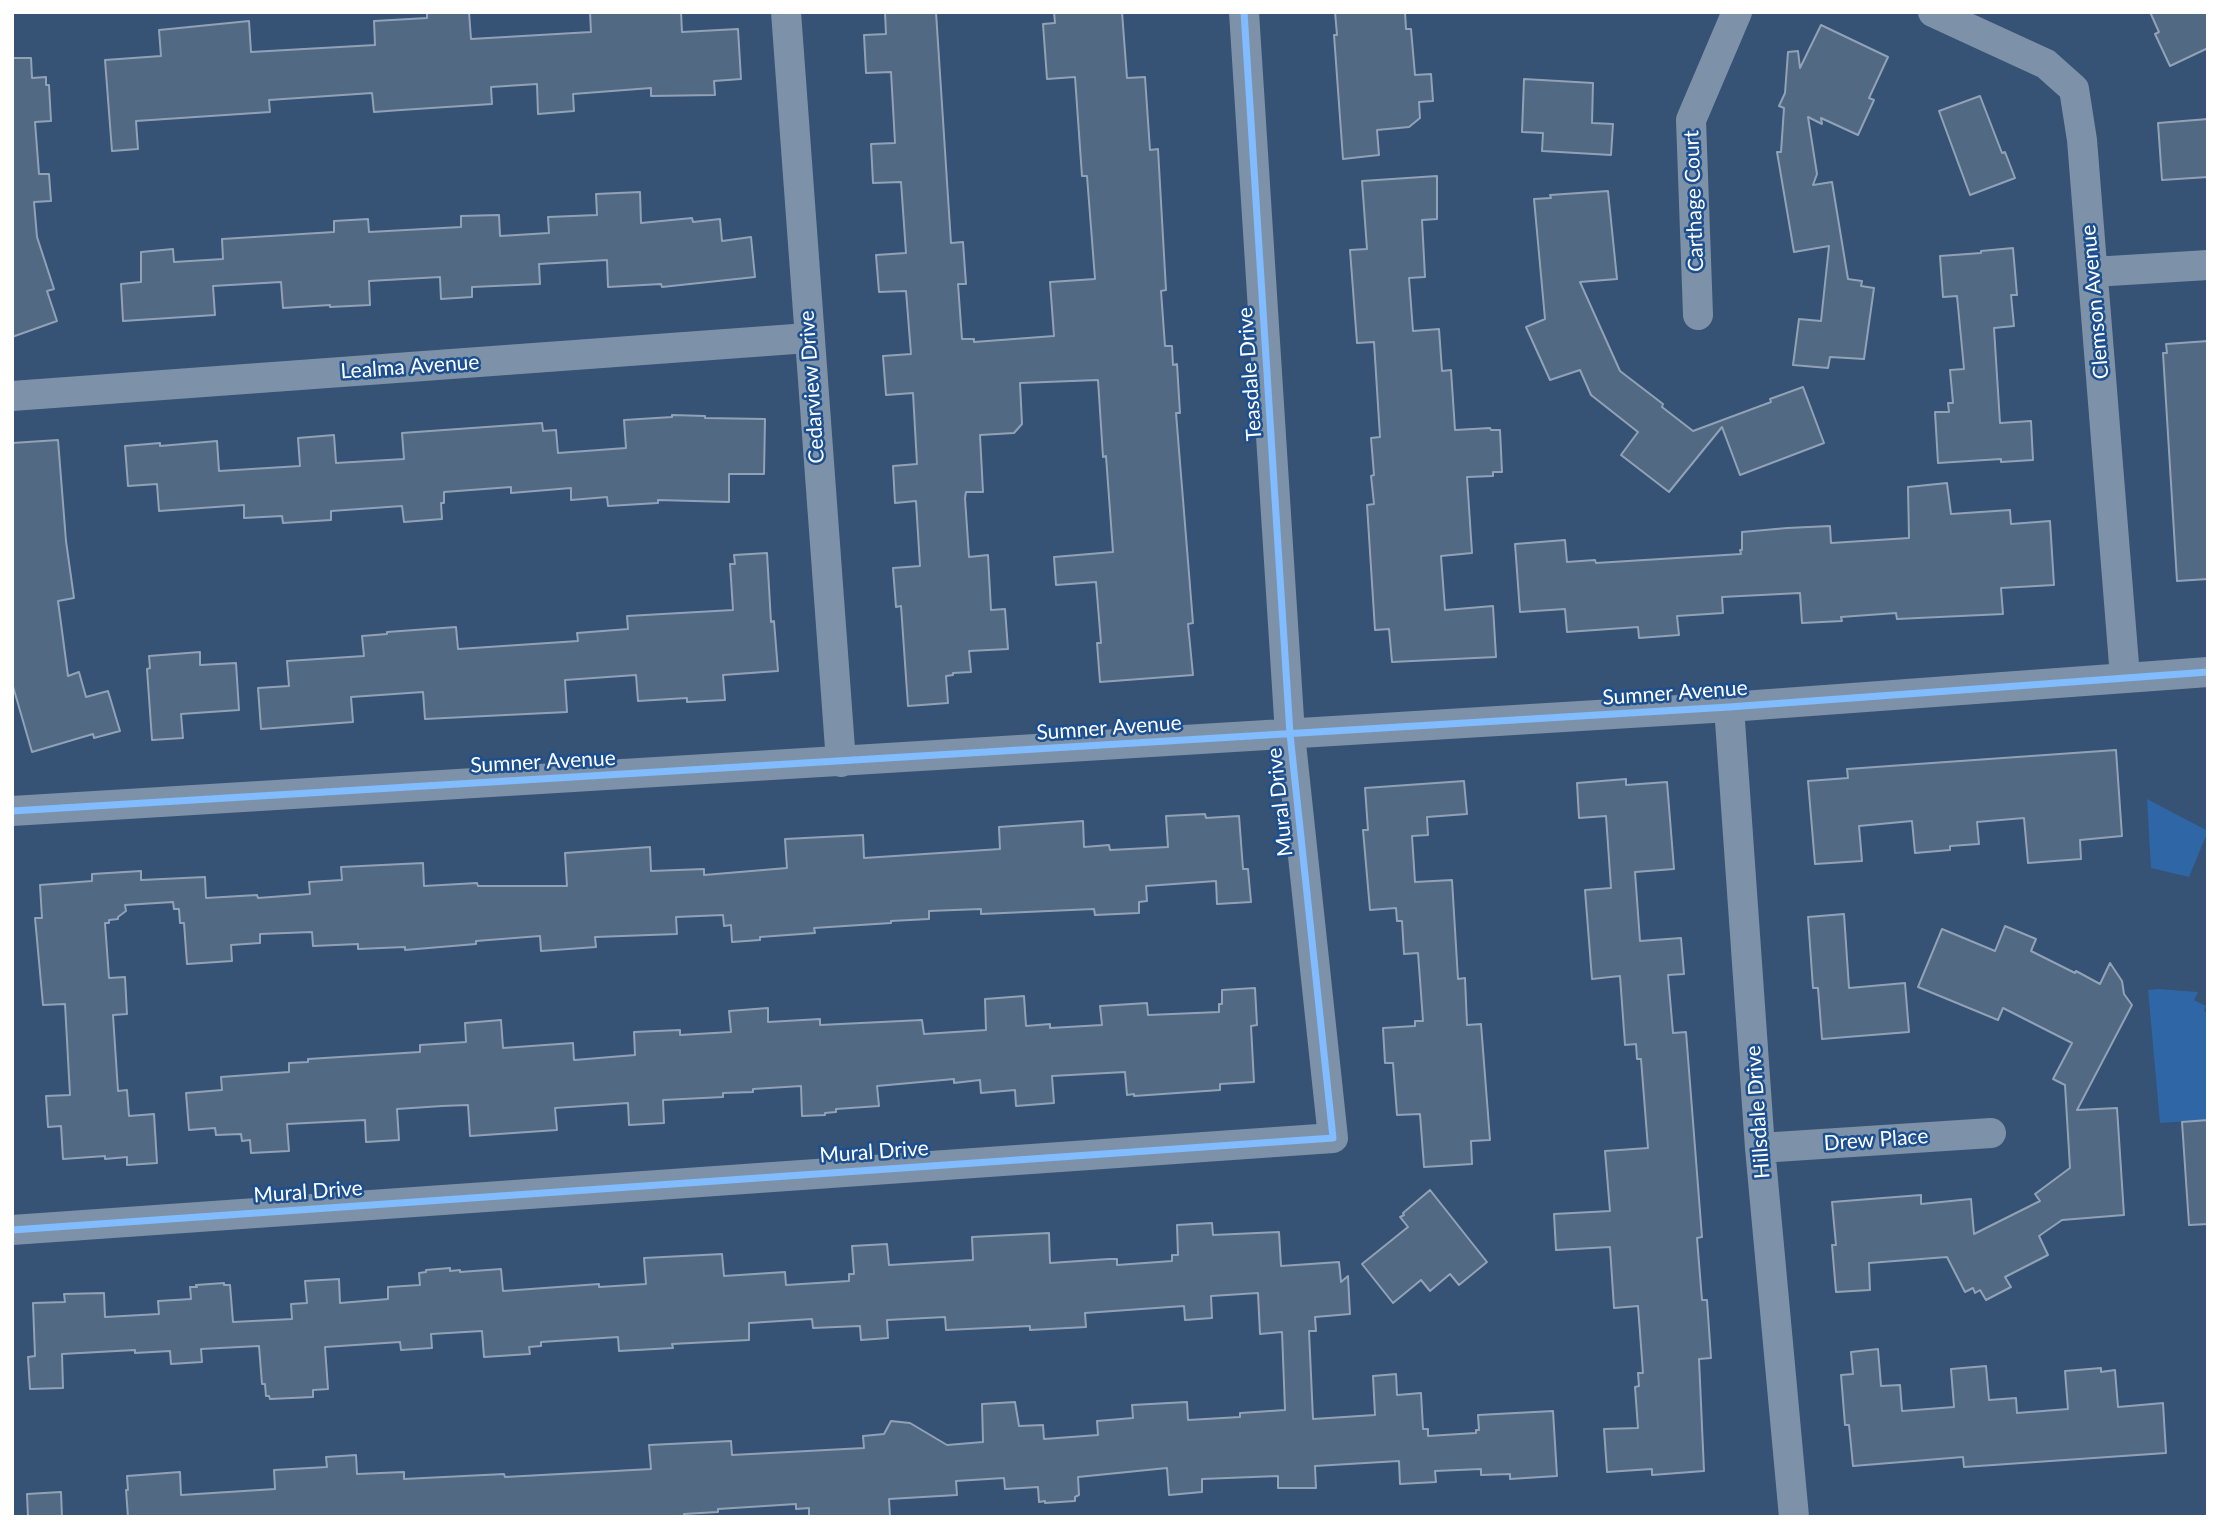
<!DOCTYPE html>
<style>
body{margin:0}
#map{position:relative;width:2220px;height:1529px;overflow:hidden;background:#365274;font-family:Lato,sans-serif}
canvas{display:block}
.frame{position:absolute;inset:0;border:14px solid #fff;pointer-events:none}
</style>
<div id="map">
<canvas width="2220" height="1529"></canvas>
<div class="frame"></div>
</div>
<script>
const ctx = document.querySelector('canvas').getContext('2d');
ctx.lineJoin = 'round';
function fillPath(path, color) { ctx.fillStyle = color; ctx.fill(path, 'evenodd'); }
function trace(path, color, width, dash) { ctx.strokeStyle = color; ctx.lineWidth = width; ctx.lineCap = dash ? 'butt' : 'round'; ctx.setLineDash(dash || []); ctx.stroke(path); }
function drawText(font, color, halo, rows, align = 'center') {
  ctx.font = font + ' Lato,sans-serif'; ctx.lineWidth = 5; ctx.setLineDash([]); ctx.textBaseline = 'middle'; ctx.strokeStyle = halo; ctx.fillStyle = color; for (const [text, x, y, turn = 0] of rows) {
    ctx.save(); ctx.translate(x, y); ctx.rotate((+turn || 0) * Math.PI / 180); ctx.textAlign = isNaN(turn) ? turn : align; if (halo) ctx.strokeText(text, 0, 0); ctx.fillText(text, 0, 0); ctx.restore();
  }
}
fillPath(new Path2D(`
 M2147,799L2208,831L2189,877L2151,868Z
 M2158,989L2198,992L2194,1000L2206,1006L2204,1011L2208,1013V1045L2206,1048L2208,1050V1120L2160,1123L2148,990Z`), '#2f66a5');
const building = new Path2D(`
 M427,12H469L471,39L591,32L590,12H681L682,32L738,29L741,79L714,81L715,95L651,96V88L573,94L574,111L538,114L537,84L491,87L492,104L401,110L374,112L372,93L269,100L270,112L136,121L138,149L112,151L105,60L161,56L159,30L249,21L251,52L375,45L374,21L427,18Z
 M885,12H936L951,243L963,242L966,284H958L962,339H974V342L1054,336L1050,282L1095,279L1087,176H1082L1075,77L1047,79L1043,24L1055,23L1054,12H1122L1127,78L1145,77L1150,150L1158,149L1166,290L1161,291L1165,346H1172L1173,365L1177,364L1180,413H1176L1193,623L1188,624L1193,675L1100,682L1097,643H1101L1096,582L1056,585L1054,557L1113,552L1106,456L1103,457L1098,380L1020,383L1022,424L1014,433L980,435L983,492H966L965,498L969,557L988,555L991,610L1005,609L1008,649L969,651L971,672L953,673V675L946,676L948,703L908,706L901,606L896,607L893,568L920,566L916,501L895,503L893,466L917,464L913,393L886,395L883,356L911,354L906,291L879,292L876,255L906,253L901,182L873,183L871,144L895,143L891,72L866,73L864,35L886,34Z
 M1335,12H1405L1406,29H1411L1415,75L1431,74L1433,101L1419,102L1420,118L1409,127L1377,130L1379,155L1343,159L1334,35H1337Z
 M2150,12H2208V48L2170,66L2155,34L2159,32Z
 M1821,25L1888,57L1869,98L1874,100L1858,135L1821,118L1822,124L1808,117L1817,174L1813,185L1832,182L1848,279L1862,281L1861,286L1874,288L1864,359L1830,357L1828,368L1793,365L1799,319L1821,321L1829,246L1794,252L1777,152H1781L1784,108L1779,106L1785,93L1788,52L1798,51L1800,68Z
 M12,58H31L32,78L46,77V85H49L51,121L35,122L39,174H49L51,201L34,202L37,237L54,289L47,291L57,321L12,337Z
 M1524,79L1593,83L1592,123L1613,124L1611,155L1542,151L1543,133L1522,132Z
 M1980,96L2002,153L2005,152L2015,178L1970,195L1939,111Z
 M2208,119V177L2162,180L2158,123Z
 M1437,176V219L1422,220L1425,277L1409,278L1413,331L1439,329L1442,371L1451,370L1455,430L1490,428L1491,430H1500L1502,472H1493V476L1467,477L1472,553L1441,556L1445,610L1493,606L1496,657L1392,662L1389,629L1375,630L1367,505L1374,504L1371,476L1374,475L1371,438L1380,437L1374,342L1357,343L1350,250L1367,249L1362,181Z
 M1608,191L1617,279L1580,282L1620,371L1663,404L1662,407L1693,431L1771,402L1770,399L1803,387L1824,443L1740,475L1722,427L1669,492L1621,455L1638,432L1591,395L1580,370L1550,380L1526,327L1545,319L1534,199L1551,198L1550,195Z
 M640,192L641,223L692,218L693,222L720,219L722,241L751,237L755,277L662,287L661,284L608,287L607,260L539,264L540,284L472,287V297L441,299L440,277L369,281L370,305L330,307V305L283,308L281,282L213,286L215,315L123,321L121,284L141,282V252L173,249L174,262L223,259L222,239L334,232V221L368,219L369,232L461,227V216L499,215L500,236L549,233L548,217L597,215L596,194Z
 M2013,248L2017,295H2011L2014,326L1994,328L2000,423L2031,421L2033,460L2001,462V459L1938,463L1935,412H1949L1948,403H1953L1950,370L1964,369L1957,296L1943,297L1940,256L1981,253V251Z
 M2208,341V579L2177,581L2163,353H2167L2166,344Z
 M672,415L705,416V418L765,419L764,474H729V502L658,500V503L608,506L607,497L571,500V488L511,493V487L444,492V503H441L442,519L404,522L402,506L331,511V520L283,523L282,516L244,518V505L159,511L157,484L128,486L125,446L160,443V446L217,441L219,471L300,466L298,438L334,435L336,463L404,459L402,433L542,423L543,431L556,430L558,453L626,448L624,420L672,417Z
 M58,440L66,541L74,598L58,601L68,676L79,672L86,697L108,691L120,731L94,738L93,734L32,752L12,683V443Z
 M1947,483L1951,514L2010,510L2011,524L2050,521L2054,585L2001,588L2003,614L1897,619L1896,613L1841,617L1842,621L1802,623L1800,593L1722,597L1723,613L1677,616L1679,635L1639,638L1638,627L1567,632L1565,609L1520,612L1515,544L1565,540L1567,562L1595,560L1596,563L1741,554L1740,550H1742V532L1787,528L1830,526L1831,543L1909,538L1908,487Z
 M767,553L771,622L774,621L778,671L723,675L725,700L687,702V698L638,701L636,675L565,680L567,712L425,719L423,692L351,697L353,722L261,729L258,688L289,686L287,661L364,656L362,636L387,634V632L456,627L458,649L578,641L577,633L628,629L627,616L733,610L730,564H735L734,555Z
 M200,652V665L236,663L239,710L181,714L183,738L152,740L147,669L150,668L149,656Z
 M2116,750L2122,836L2080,840L2081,859L2028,863L2024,818L1977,822L1979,844L1950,846V850L1915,853L1912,821L1859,826L1862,861L1815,864L1808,781L1848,778L1847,769Z
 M1626,779V785L1667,782L1674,869L1635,872L1640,941L1681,938L1684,974L1668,975L1673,1033L1686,1032L1702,1237L1697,1238L1702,1300H1707L1711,1358L1699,1359L1704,1471L1652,1475V1469L1607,1472L1604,1429L1638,1428L1635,1387L1639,1386L1638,1373H1643L1638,1306L1614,1308L1610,1247L1556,1250L1554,1214L1610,1211L1605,1151L1648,1148L1641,1059H1637L1636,1044L1625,1045L1620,976L1592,979L1585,890L1611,888L1606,816L1579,818L1577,783Z
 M1464,781L1467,814L1427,817L1428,835L1412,836L1415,882L1452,880L1458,979L1465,978L1467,1025L1481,1024L1490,1140L1471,1141L1472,1164L1424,1167L1420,1114L1397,1115L1393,1063H1385L1383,1028L1415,1026V1021H1423L1418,953L1404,954L1402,921H1397L1396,908L1370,910L1363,830H1368L1365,788Z
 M1205,814L1206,818L1239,816L1243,869H1248L1251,902L1217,904L1216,881L1146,886L1147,901L1139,902V913L1095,915L1094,909L981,914V909L929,911V919L891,921V923L814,928L815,933L760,937V940L732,942L731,925L724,926L723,915L676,917L677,934L595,937L596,947L541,951L540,936L476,941V944L405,950V947L358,949V944L313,946L312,932L260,934V943L231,945L232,961L187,964L184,923H180L179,909H174L173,902L125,905L126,911L118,917V919L109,920V923H105L109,978L125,977L127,1014L113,1015L118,1091L127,1090L129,1116L154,1114L157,1163L127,1165V1157L105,1159V1156L63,1159L61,1126L48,1127L46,1096L70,1095L65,1004L43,1005L35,918H42L40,885L92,881V874L141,871V880L205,877L206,898L257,895L258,898L310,894L309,882L342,880L341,867L423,863L424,886L477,883L478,886H567L565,853L650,847L651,871L704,869V875L787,868L785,839L863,835L864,858L1000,849L999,827L1083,821L1084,847L1109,845L1110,850L1168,847L1166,816Z
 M1844,914L1849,988L1905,983L1909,1032L1822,1039L1818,988H1813L1808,917Z
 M2005,926L2036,939L2031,951L2075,973L2076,971L2100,984L2110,963L2122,981L2124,994L2132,1005L2077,1110L2117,1108L2124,1215L2062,1220L2039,1236L2048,1255L2005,1277L2011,1287L1986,1300L1980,1290L1975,1293L1973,1288L1965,1292L1947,1257L1869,1263L1870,1290L1836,1292L1832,1245H1836L1832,1202L1921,1195V1204L1971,1199L1974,1234L2040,1201L2035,1194L2070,1168L2065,1085L2053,1079L2072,1043L2003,1008L1998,1020L1918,987L1942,929L1995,951Z
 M1255,988L1257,1025L1251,1026L1254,1082L1220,1084V1090L1134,1096V1094L1127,1095L1125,1072L1052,1076L1054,1103L1016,1106L1015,1090L981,1093L980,1080L954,1083V1079L877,1086L879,1106L836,1109V1112L825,1113V1115L802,1116L801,1086L753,1089V1092L723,1093V1097L663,1100L664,1123L629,1125L628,1103L555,1108L557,1130L470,1136L468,1105L442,1106L397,1109L399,1140L366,1142L365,1120L287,1124L289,1151L251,1153L250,1140L242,1141L241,1134L216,1135L215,1128L189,1130L186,1093L222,1090L221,1077L289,1072V1063L308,1062V1059L420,1052V1045L466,1042L465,1023L501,1020L503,1048L573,1043L574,1060L635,1055L634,1032L680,1030V1035L731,1032L729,1011L768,1008V1022L820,1019V1025L922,1020L924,1034L986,1030L985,999L1024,996L1026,1026L1050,1024V1028L1102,1025L1100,1006L1147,1003L1148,1015L1219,1012V1004H1222V990Z
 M2208,1120V1224L2189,1225L2182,1122Z
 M1430,1190L1487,1262L1459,1285L1450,1274L1430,1291L1421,1280L1393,1303L1362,1264L1408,1227L1400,1217L1404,1215L1403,1213Z
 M1212,1223L1213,1235L1279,1232L1281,1266L1339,1262L1341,1282L1348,1276L1350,1314L1315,1317L1316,1331H1309L1313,1419L1375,1415L1373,1376L1396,1374L1397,1395L1421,1393L1423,1429H1428V1436L1476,1433V1430H1479L1478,1415L1553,1411L1557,1476L1510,1479V1474L1481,1475V1469L1435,1471L1436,1482L1400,1484L1399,1461L1315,1466L1316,1488H1278V1476L1202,1479V1492L1169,1495L1167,1468L1078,1477L1079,1495L1075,1497V1501L1045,1503V1501L1039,1502L1038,1487L1005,1489L1004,1478L956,1481L957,1495L889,1499L890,1517H809V1508L796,1509V1504L718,1509V1512L684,1514V1517H128L126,1490H128L127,1476L180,1472L181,1495L275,1489L274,1470L327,1467L326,1457L356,1455L357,1474L404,1472V1479L504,1474L505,1477L651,1469L649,1445L731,1441L732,1455L864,1448L863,1436L884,1434L891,1421L910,1423L947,1445L983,1442L982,1404L1015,1402L1019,1426L1043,1425L1044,1439L1098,1435L1097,1421L1133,1418L1132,1405L1187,1402L1188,1420L1240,1417V1413L1285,1410L1282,1332L1260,1334L1258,1293L1211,1296L1212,1318L1185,1320L1184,1306L1085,1313L1086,1327L1030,1330V1326L946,1330L945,1317L887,1320L888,1338L861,1340L860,1326L813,1328L812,1319L749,1323V1340L672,1344L673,1348L619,1351L618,1337L541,1342V1346L529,1347L530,1354L484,1357L482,1331L431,1334L432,1348L401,1350L400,1342L325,1347L328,1389L313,1390V1397L270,1399L269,1396H266L265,1384H262L259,1346L201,1349L202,1362L171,1364L170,1351L135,1353V1350L62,1354L63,1388L30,1389L28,1357L35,1356L33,1303L65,1302L64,1294L104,1293L105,1317L159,1314L158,1301L191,1299L190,1287H197L196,1285L224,1283V1285H230L233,1322L292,1319L291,1304L307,1303L305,1281L339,1279L340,1303L388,1299V1287L420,1285L419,1273L426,1272V1270L450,1268V1271L460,1270V1272L501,1269L503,1291L599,1284V1287L646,1284L644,1258L722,1254L724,1276L785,1272L786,1285L849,1281V1274H854L852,1246L887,1244L889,1265L973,1260L972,1237L1049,1233L1050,1263L1109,1259H1117V1265L1172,1261V1255H1178L1177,1225Z
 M1878,1349L1881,1386L1900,1385L1902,1411L1954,1407L1951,1369L1986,1366L1989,1400L2016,1398L2017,1413L2068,1409L2065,1371L2101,1368V1372L2115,1370L2118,1407L2163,1403L2166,1453L1964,1467L1963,1457L1853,1466L1849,1425H1845L1841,1375L1853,1374L1851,1352Z
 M61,1492L62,1517H28L27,1494Z`);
fillPath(building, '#526984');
trace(building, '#92a2b6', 2);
trace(new Path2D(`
 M786,12L841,762
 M1933,12L2046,64L2074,89L2082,140L2125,677
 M2093,272L2208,265
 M1698,315L1691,120L1737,12
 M12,396L808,338
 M1729,707L1760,1148L1794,1517
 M12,811L1729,707L2208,672
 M1760,1148L1991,1133
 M12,1230L1333,1138L1290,734L1244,12`), '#7d92a8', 30);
trace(new Path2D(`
 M12,811L1729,707L2208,672
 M12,1230L1333,1138L1290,734L1244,12`), '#80bcff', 7);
drawText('21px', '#fff', '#1b4f8f', [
 ["Carthage Court",1694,201,-92],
 ["Clemson Avenue",2095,302,-95],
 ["Lealma Avenue",410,367,-4],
 ["Teasdale Drive",1250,374,-94],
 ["Cedarview Drive",812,387,-94],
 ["Sumner Avenue",1675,693,-4],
 ["Sumner Avenue",1109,728,-4],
 ["Sumner Avenue",543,762,-3],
 ["Mural Drive",1280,802,-96],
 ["Hillsdale Drive",1758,1112,-94],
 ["Drew Place",1876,1140,-4],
 ["Mural Drive",874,1152,-4],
 ["Mural Drive",308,1192,-4]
]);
</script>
